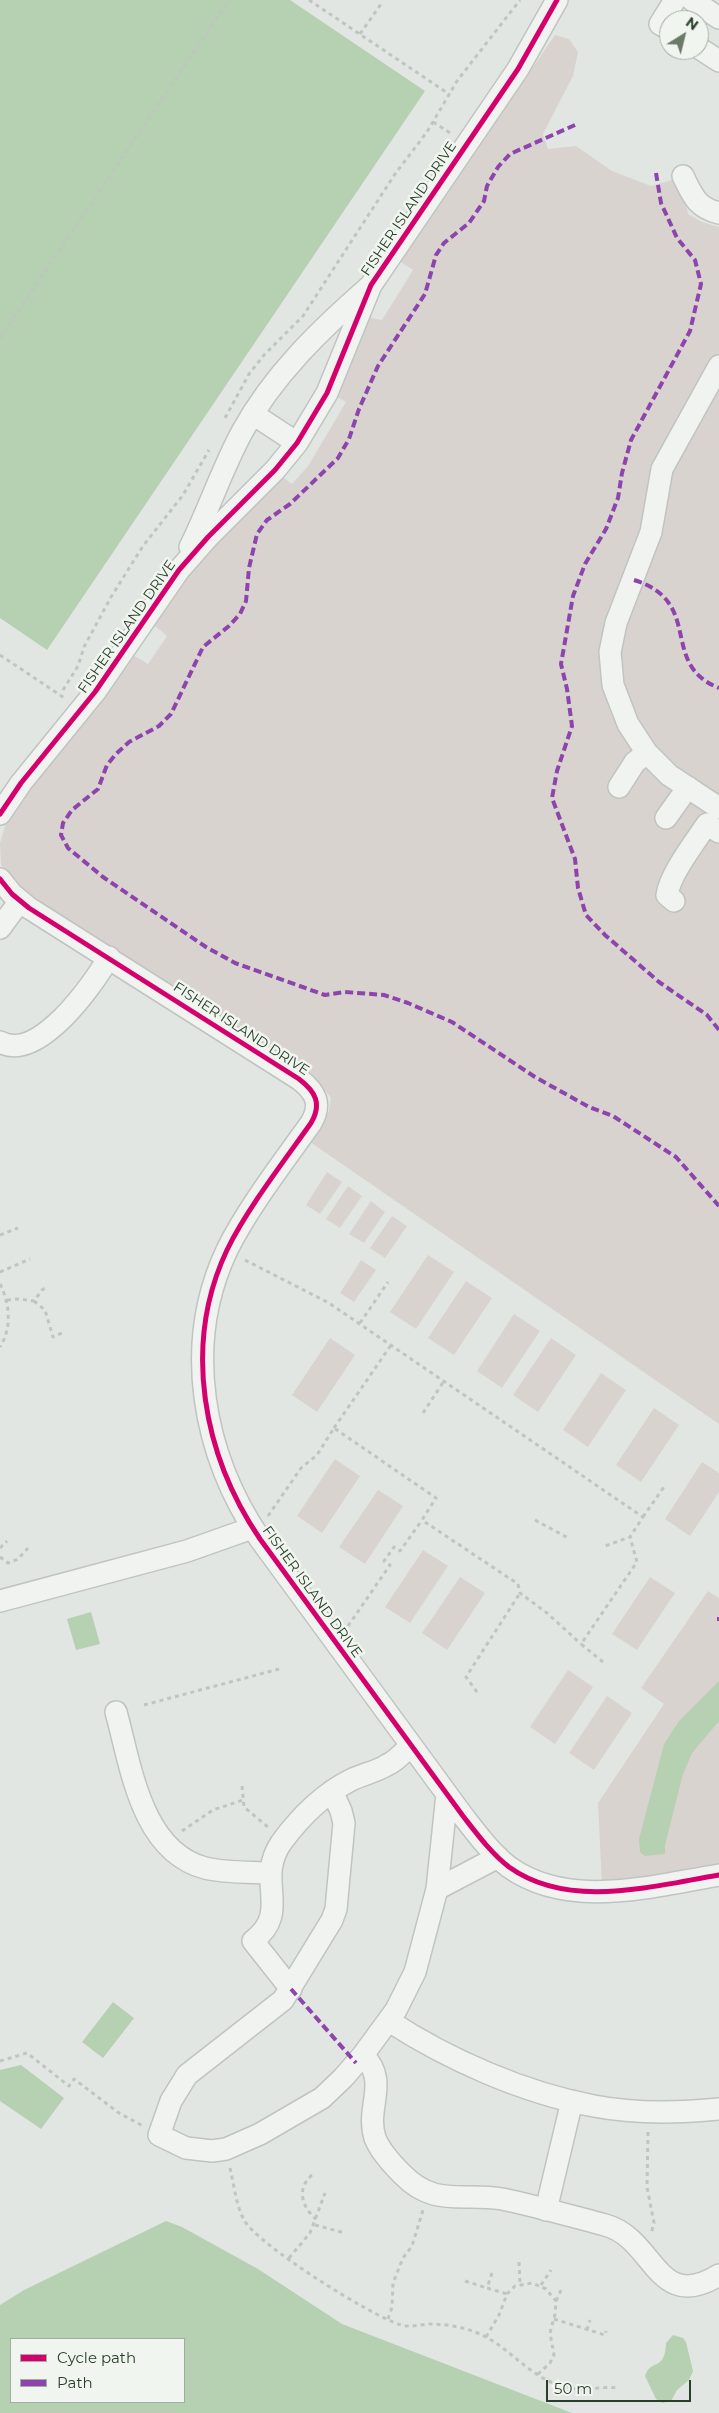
<!DOCTYPE html>
<style>
body{margin:0}
#map{position:relative;width:719px;height:2413px;overflow:hidden;background:#e2e6e2;font-family:Montserrat,sans-serif}
canvas{display:block}
.legend{position:absolute;left:10px;top:2338px;width:175px;height:65px;box-sizing:border-box;background:#f0f6ef;border:1px solid #a1ada0;margin:0;padding:6px 9px;list-style:none;font-size:15px;color:#2a3f29}
.legend li{display:flex;align-items:center;gap:10px;height:25px}
.legend b{width:25px;border:1px solid #a1ada0}
.north{position:absolute;left:659px;top:10px;width:50px;height:50px;box-sizing:border-box;background:#f0f6ef;border:1px solid #a1ada0;border-radius:50%;rotate:36deg;font-size:14px;font-weight:700;line-height:20px;text-align:center;color:#2a3f29}
.north::after{content:'';display:block;margin:auto;width:18px;height:22px;background:#6a796a;clip-path:polygon(50% 0,100% 100%,50% 72%,0 100%)}
.scale{position:absolute;left:546px;top:2380px;width:145px;height:22px;box-sizing:border-box;border:2px solid #2a3f29;border-top:0;padding-left:6px;font-size:15px;line-height:18px;white-space:nowrap;color:#2a3f29;-webkit-text-stroke:4px #f0f6ef;paint-order:stroke}
</style>
<div id="map">
<canvas width="719" height="2413"></canvas>
<ul class="legend">
<li><b style="height:6px;background:#d6006c"></b>Cycle path</li>
<li><b style="height:6px;background:#8e44ad"></b>Path</li>
</ul>
<div class="north">N</div>
<div class="scale">50 m</div>
</div>
<script>
const ctx = document.querySelector('canvas').getContext('2d');
ctx.lineJoin = 'round';
function fillPath(path, color) { ctx.fillStyle = color; ctx.fill(path, 'evenodd'); }
function trace(path, color, width, dash) { ctx.strokeStyle = color; ctx.lineWidth = width; ctx.lineCap = dash ? 'butt' : 'round'; ctx.setLineDash(dash || []); ctx.stroke(path); }
function drawText(font, color, halo, rows, align = 'center') {
  ctx.font = font + ' Montserrat,sans-serif'; ctx.lineWidth = 5; ctx.setLineDash([]); ctx.textBaseline = 'middle'; ctx.strokeStyle = halo; ctx.fillStyle = color; for (const [text, x, y, turn = 0] of rows) {
    ctx.save(); ctx.translate(x, y); ctx.rotate((+turn || 0) * Math.PI / 180); ctx.textAlign = isNaN(turn) ? turn : align; if (halo) ctx.strokeText(text, 0, 0); ctx.fillText(text, 0, 0); ctx.restore();
  }
}
fillPath(new Path2D(`
 M555,35L569,39L578,52L573,76L543,134L548,149L576,146L612,171L651,186L672,180L684,194L688,214L702,222L719,227V1424L310,1142L329,1111L331,1098L321,1085L51,914L10,880L1,864L0,843L9,813L93,711L133,655L148,664L167,636L154,625L193,565L279,474L292,484L308,466L346,402L332,394L367,317L382,320L413,270L399,261Z
 M327,1172L342,1182L320,1214L306,1205Z
 M348,1186L362,1196L340,1228L326,1219Z
 M371,1201L385,1212L364,1243L349,1234Z
 M392,1216L407,1226L385,1258L370,1248Z
 M428,1255L454,1272L416,1329L390,1312Z
 M361,1260L376,1270L354,1302L340,1293Z
 M466,1281L492,1298L454,1355L428,1338Z
 M514,1314L540,1331L502,1388L477,1371Z
 M330,1338L355,1355L317,1412L292,1395Z
 M551,1338L576,1355L538,1412L513,1395Z
 M601,1373L626,1390L588,1447L563,1430Z
 M654,1408L679,1425L641,1482L616,1465Z
 M335,1459L360,1476L322,1533L297,1516Z
 M702,1462L719,1473V1492L690,1536L665,1519Z
 M378,1490L403,1506L365,1564L339,1547Z
 M423,1550L448,1566L410,1623L385,1607Z
 M460,1577L485,1593L447,1650L422,1633Z
 M650,1577L675,1593L637,1650L612,1634Z
 M708,1591L719,1598V1868L602,1885L598,1803L664,1704L641,1688Z
 M568,1670L593,1687L555,1744L530,1727Z
 M607,1696L632,1713L594,1770L569,1753Z`), '#d9d3d0');
fillPath(new Path2D(`
 M0,0H290L425,91L47,650L0,618Z
 M91,1612L100,1644L76,1650L67,1619Z
 M719,1681V1721L692,1753L683,1774L665,1845V1854L645,1856L640,1852L639,1839L664,1744L679,1721Z
 M113,2002L134,2018L103,2058L82,2042Z
 M21,2065L64,2098L41,2129L0,2101V2070Z
 M166,2221L182,2227L258,2269L342,2324L572,2413H0V2305L24,2290ZM11,2339H184V2402H11Z
 M673,2335L683,2338L686,2342L693,2371L689,2380L677,2390L671,2401L662,2403L656,2399L645,2376C651,2358 665,2372 666,2343Z`), '#b6d0b2');
const minor = new Path2D(`
 M692,0L719,18
 M669,29L660,24L675,0
 M699,48L719,61
 M683,176C693,196 696,207 719,213
 M719,366L662,469L651,532L616,623L610,652L613,685L628,724L647,753L669,775L719,808
 M253,414L297,443
 M190,547C209,509 222,469 242,432C273,375 321,329 369,287
 M619,787L635,762L647,753
 M0,814L21,783L95,692L179,570L208,537L275,470L297,443L327,393L371,285L518,69L557,0
 M666,818L688,787
 M0,879L12,894L29,908L299,1079C316,1092 322,1104 311,1123C284,1161 247,1209 227,1250C182,1345 203,1455 260,1539L463,1816C477,1834 491,1853 509,1867C569,1910 652,1886 719,1875
 M674,901L667,895C670,874 695,842 707,824L719,832
 M0,928L20,901
 M0,1042C38,1063 93,985 109,957
 M0,1601L187,1551L252,1528
 M116,1712C131,1766 141,1851 205,1868C225,1873 248,1872 270,1873
 M332,1791L341,1811L344,1823L336,1909L332,1920L283,2000L187,2075L171,2101L159,2135L186,2148L212,2151L226,2149L260,2134L322,2098L343,2078L363,2055L396,2010L415,1972L437,1889L447,1794
 M437,1889L498,1857
 M291,1989L253,1941C292,1911 255,1882 281,1843C300,1817 323,1794 351,1780C363,1774 376,1772 387,1765C396,1761 403,1753 410,1746
 M389,2021C449,2060 524,2093 594,2106C635,2114 678,2113 719,2109
 M363,2055C390,2082 365,2107 375,2138C380,2151 392,2164 402,2174C435,2208 462,2192 502,2199C536,2206 571,2216 605,2225C655,2238 656,2314 719,2275
 M546,2210L572,2101`);
trace(minor, '#c0c4c0', 24);
trace(new Path2D(`
 M309,0L449,94
 M360,34L381,4
 M433,122L452,134
 M0,338L229,0
 M225,418L249,374L264,355L303,316L395,174L427,132L457,81L520,0
 M0,655L66,699
 M63,690L78,666L84,647L111,597L143,546L183,495L209,450
 M0,1235L18,1228
 M245,1260L329,1303L643,1517L630,1537L605,1546
 M0,1272L30,1259
 M0,1284C10,1304 12,1328 0,1347
 M7,1300L18,1299L34,1301L42,1290L48,1286
 M34,1301L45,1310L53,1337L64,1332
 M360,1323L388,1282
 M423,1413L444,1381
 M334,1428L391,1345
 M268,1516L301,1468L317,1455L334,1428L436,1498L422,1520L518,1584L520,1593L547,1613L581,1644
 M643,1517L666,1484
 M535,1520L570,1539
 M0,1548L7,1541
 M0,1557L8,1563L18,1559L28,1548
 M348,1626L390,1565L384,1561L394,1547L400,1551L422,1520
 M603,1662L581,1644L637,1562L630,1537
 M477,1692L466,1677L520,1593
 M144,1705L279,1669
 M242,1786L244,1807L268,1827
 M182,1831L213,1810L243,1800
 M0,2061L27,2053L69,2086L74,2079L119,2113L143,2126
 M648,2132L647,2187L654,2223L651,2234
 M230,2168C234,2185 236,2205 244,2220C258,2245 371,2316 401,2325C411,2328 421,2324 431,2324C445,2324 462,2327 475,2332C510,2345 529,2380 569,2388C583,2391 602,2386 618,2388
 M312,2175C296,2189 302,2207 316,2219
 M315,2225L345,2233
 M289,2258L310,2233L325,2193
 M519,2262L520,2284
 M492,2273L487,2288L507,2294
 M465,2281L487,2288
 M541,2285L551,2270
 M556,2301L562,2288
 M388,2319L392,2307L393,2283L403,2258L412,2246L423,2210
 M554,2319L605,2335L606,2331
 M587,2330L590,2320
 M486,2337L499,2315L507,2294L515,2286L532,2283L546,2289L556,2301L555,2314L550,2333L554,2355L550,2363L537,2375`), '#bfc5bf', 3, [4, 4]);
trace(minor, '#f1f3f1', 21);
trace(new Path2D(`
 M575,125L510,154L498,167L487,186L484,201L469,223L444,243L436,255L425,294L378,366L359,409L349,439L338,458L290,504L267,520L257,534L249,568L246,601L240,614L229,626L203,647L171,714L159,726L129,742L116,754L107,765L98,789L72,810L63,823L61,835L68,848L103,877L206,947L235,963L325,995L345,992L384,995L408,1003L452,1022L535,1077L589,1107L613,1116L659,1146L676,1157L719,1206
 M656,173L661,203L677,238L695,260L701,284L690,331L631,440L622,473L618,498L606,529L585,564L573,596L561,664L567,689L572,726L557,771L552,798L575,859L578,888L586,915L605,935L659,982L707,1015L719,1030
 M634,580C705,602 658,664 719,688
 M717,1619H719
 M291,1989L356,2063`), '#8e44ad', 4, [8, 4]);
trace(new Path2D(`
 M0,814L21,783L95,692L179,570L208,537L275,470L297,443L327,393L371,285L518,69L557,0
 M0,879L12,894L29,908L299,1079C316,1092 322,1104 311,1123C284,1161 247,1209 227,1250C182,1345 203,1455 260,1539L463,1816C477,1834 491,1853 509,1867C569,1910 652,1886 719,1875`), '#d6006c', 5);
drawText('14px', '#2a3f29', '#f0f6ef', [
 ["FISHER ISLAND DRIVE",409,209,-56],
 ["FISHER ISLAND DRIVE",127,627,-55],
 ["FISHER ISLAND DRIVE",241,1029,33],
 ["FISHER ISLAND DRIVE",312,1592,54]
]);
</script>
